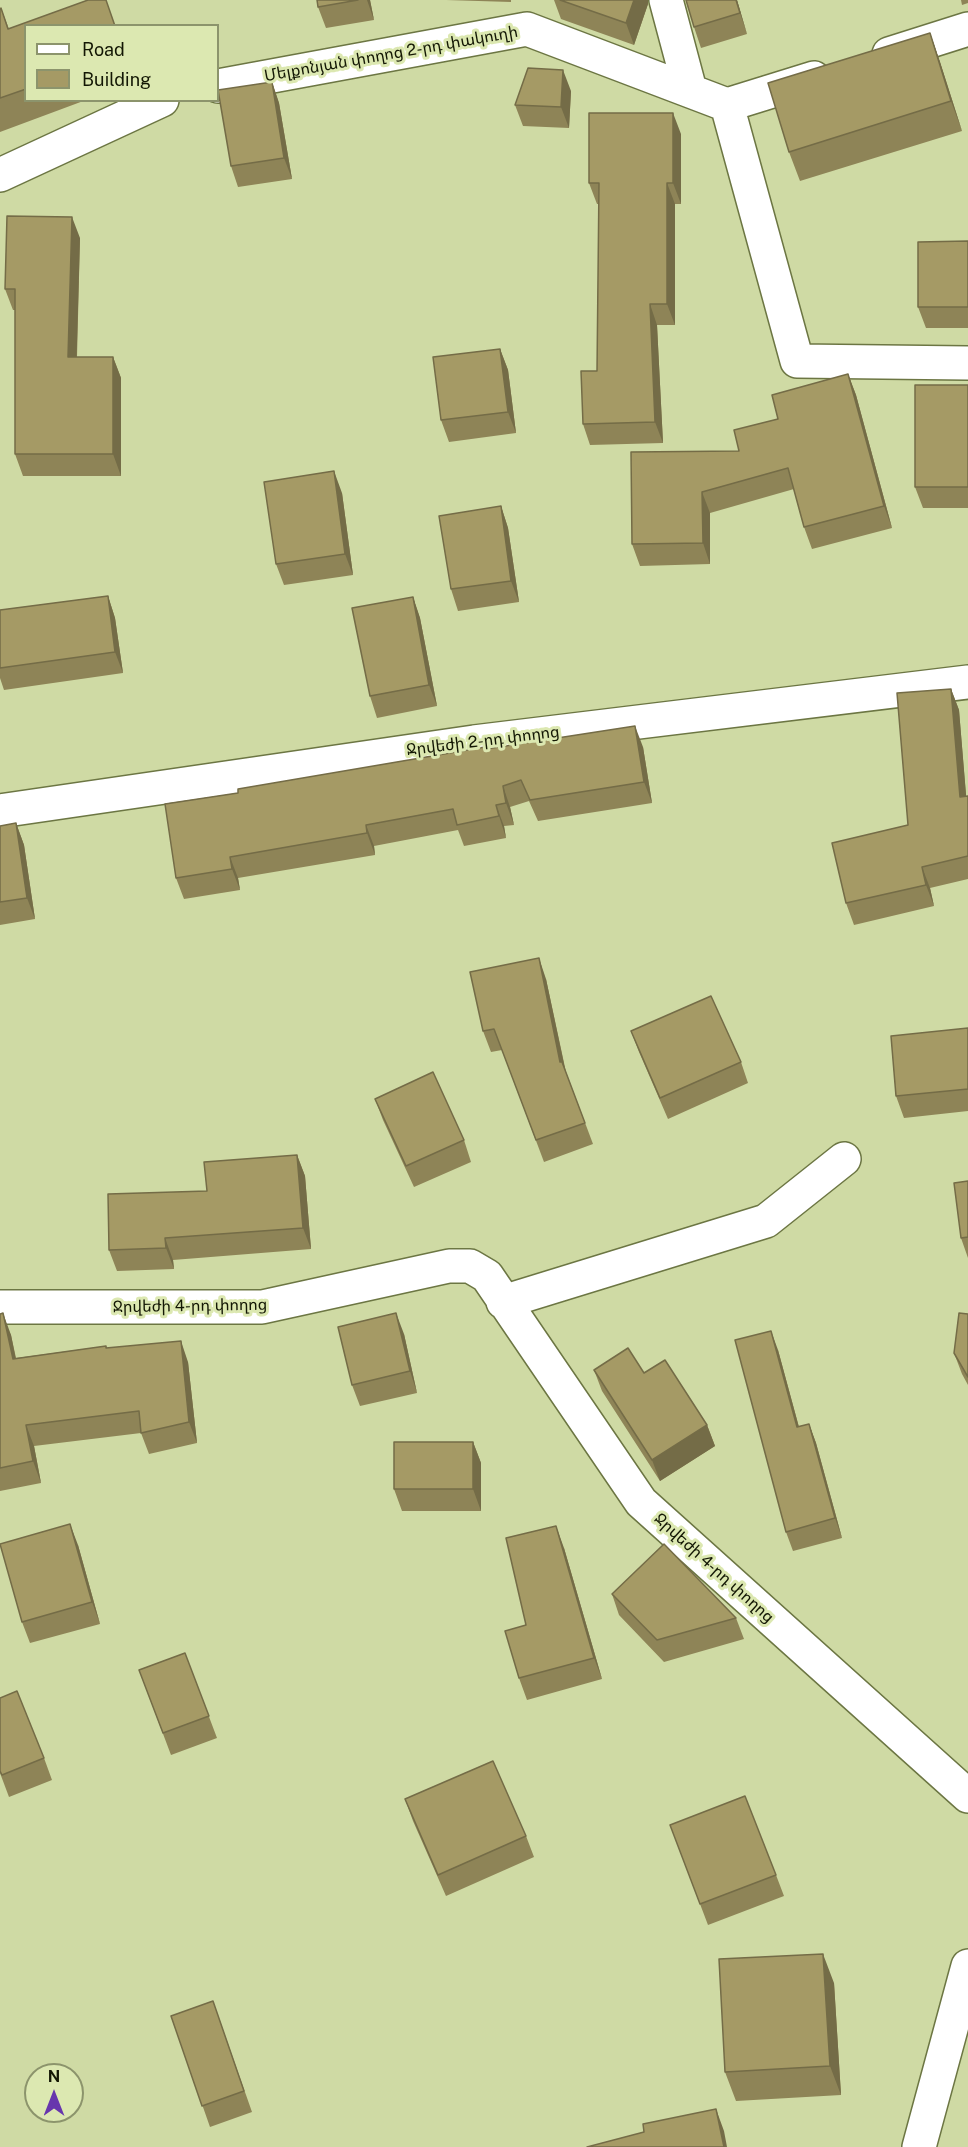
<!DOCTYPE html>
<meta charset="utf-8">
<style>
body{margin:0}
#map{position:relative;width:968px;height:2147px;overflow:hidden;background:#cfdaa4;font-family:"Public Sans",sans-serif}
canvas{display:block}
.legend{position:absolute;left:24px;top:24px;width:195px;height:78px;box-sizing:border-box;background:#dce8b1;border:2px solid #8c946c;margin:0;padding:8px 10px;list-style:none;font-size:18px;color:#131704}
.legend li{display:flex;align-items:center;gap:12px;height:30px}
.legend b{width:30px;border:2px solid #8c946c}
.north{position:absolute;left:24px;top:2063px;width:60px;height:60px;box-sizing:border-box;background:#dce8b1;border:2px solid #8c946c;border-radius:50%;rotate:0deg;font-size:16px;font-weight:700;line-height:24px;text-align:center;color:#131704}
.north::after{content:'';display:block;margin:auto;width:21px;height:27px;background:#6736ad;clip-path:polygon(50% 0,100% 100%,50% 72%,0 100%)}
</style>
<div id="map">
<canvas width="968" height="2147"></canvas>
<ul class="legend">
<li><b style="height:8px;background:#fff"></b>Road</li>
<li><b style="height:16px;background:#a59a65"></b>Building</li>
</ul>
<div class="north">N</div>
</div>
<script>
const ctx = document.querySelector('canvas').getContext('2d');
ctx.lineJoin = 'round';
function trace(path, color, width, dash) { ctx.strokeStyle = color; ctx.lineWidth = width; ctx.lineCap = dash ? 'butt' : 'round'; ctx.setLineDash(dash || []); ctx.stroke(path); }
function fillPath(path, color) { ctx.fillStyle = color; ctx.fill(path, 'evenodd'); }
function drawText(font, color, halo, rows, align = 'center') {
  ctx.font = font + ' "Public Sans","Noto Sans Armenian",sans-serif'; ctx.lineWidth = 6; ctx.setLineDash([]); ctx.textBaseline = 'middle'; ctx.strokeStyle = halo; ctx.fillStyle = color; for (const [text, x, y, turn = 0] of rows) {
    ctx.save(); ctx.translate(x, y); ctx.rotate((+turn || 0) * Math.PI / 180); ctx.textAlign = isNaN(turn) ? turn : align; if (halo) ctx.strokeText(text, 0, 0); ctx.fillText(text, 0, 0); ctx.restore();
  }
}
const minor = new Path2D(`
 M666,0L690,90
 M889,54L968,29
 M218,86L527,29L727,105L797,361L968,363
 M727,105L814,78
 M0,175L162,100
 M0,811L474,742L968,682
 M503,1302L766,1221L844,1159
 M0,1307H262L449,1266H470L487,1276L641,1502L968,1796
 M919,2147L968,1966`);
trace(minor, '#6c7643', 36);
trace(minor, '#fff', 33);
fillPath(new Path2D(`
 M317,0H370L374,20L326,28L318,7Z
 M446,0H511V2Z
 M554,0H648V4L634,45L561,19Z
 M737,0L747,34L701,48L694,27Z
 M961,0H968V3L962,5Z
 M1,8L9,29L26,26V100H86L0,132V9Z
 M930,33L940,62L962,131L800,181L789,152Z
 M272,82L279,103L292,179L238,187L231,166Z
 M571,91L569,128L523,126L515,105Z
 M681,134V204H675V325H657L663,443L590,445L583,424L597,371L599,204H597L589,183Z
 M80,238L77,357H113L121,378V476H23L15,454V310H13L5,289Z
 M968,241V328H926L918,307Z
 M500,349L508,370L516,433L449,442L441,420Z
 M848,374L856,395L892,528L812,549L804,527L794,489L710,513V564L640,566L632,544L739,451L778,419Z
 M968,385V508H923L915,487Z
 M342,493L353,575L284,585L276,564Z
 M501,506L508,528L519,602L458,611L451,589Z
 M108,596L115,618L123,673L4,690L0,678V610Z
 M413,597L420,618L437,706L377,718L370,696Z
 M951,689L959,710L966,796H968V879L930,888L934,906L854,925L846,903L908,825Z
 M643,747L652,803L538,821L529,801L510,807L514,825L504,826L506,838L464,846L458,830L374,846L375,855L238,878L240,890L184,899L176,878L238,793L486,749Z
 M16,823L24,845L35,919L0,925V826Z
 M546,979L566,1072L593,1144L544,1162L502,1050L491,1052L483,1031Z
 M968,1028V1111L904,1118L896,1096Z
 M631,1031L741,1062L748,1083L668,1119L639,1052Z
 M375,1099L464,1140L471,1162L414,1187L383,1120Z
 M297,1155L305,1176L311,1249L173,1260L174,1269L117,1271L109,1250L207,1191Z
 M968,1181V1258L961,1238Z
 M0,1314L11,1335L16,1358L106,1346L107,1348L188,1362L197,1443L149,1454L141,1433L34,1446L41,1483L0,1491Z
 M968,1314V1385L962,1374L954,1353Z
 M404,1334L417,1393L360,1406L352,1385Z
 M778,1350L799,1427L809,1424L816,1443L842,1538L793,1551L786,1532Z
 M594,1370L644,1373L707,1425L715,1446L660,1481L602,1391Z
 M473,1442L481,1463V1511H402L394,1489Z
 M78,1545L100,1624L30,1643L22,1622Z
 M564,1548L602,1679L527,1700L519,1678Z
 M612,1594L736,1618L744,1639L664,1662L619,1615Z
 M185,1653L217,1738L171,1755L139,1670Z
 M0,1698L44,1758L52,1780L9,1797L0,1773Z
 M405,1799L526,1836L534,1857L446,1896L413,1821Z
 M678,1846L776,1875L784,1896L708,1925Z
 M834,1983L841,2095L736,2101L725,2072Z
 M213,2001L252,2112L210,2127L171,2016Z`), '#8e8457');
fillPath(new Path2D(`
 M367,0H370L374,20Z
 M634,0H648V4L634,45L626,23Z
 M736,0H737L747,34L740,13Z
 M930,33L940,62L962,131L951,101Z
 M563,70L571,91L569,128L561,107Z
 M272,82L279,103L292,179L284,158Z
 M673,113L681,134V204L673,183Z
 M667,183L675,204V325L667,304Z
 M72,217L80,238L76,378L68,357Z
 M650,304L657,325L663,443L655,422Z
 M500,349L508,370L516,433L508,412Z
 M113,357L121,378V476L113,454Z
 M848,374L856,395L892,528L884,506Z
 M334,471L342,493L353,575L345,554Z
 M702,492L710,513V564L703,543Z
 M501,506L508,528L519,602L511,581Z
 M108,596L115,618L123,673L115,652Z
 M413,597L420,618L437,706L429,685Z
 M951,689L959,710L968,818L960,797Z
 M635,726L643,747L652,803L644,782Z
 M503,786L510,807L514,825L506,803Z
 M496,805L504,826L506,838L499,816Z
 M16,823L24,845L35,919L27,898Z
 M366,825L374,846L375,855L367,833Z
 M230,857L238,878L240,890L232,869Z
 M922,867L930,888L934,906L926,885Z
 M539,958L546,979L568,1083L560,1062Z
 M297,1155L305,1176L311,1249L303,1228Z
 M165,1238L173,1260L174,1269L166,1248Z
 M3,1313L11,1335L20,1380L13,1359Z
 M396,1313L404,1334L417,1393L410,1371Z
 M771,1331L778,1350L804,1446L797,1427Z
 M181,1341L188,1362L197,1443L189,1422Z
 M809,1424L816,1443L842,1538L835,1518Z
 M26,1425L34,1446L41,1483L33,1461Z
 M707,1425L715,1446L660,1481L652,1460Z
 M473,1442L481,1463V1511L473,1489Z
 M70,1524L78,1545L100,1624L92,1602Z
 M556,1526L564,1548L602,1679L594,1658Z
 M823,1954L834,1983L841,2095L830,2066Z
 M716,2109L724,2131L727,2147H724Z`), '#746c47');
const building = new Path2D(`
 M88,0H106L115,26H26V89L0,98V9L1,8L8,29Z
 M317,0H358L318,7Z
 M560,0H634L626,23Z
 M686,0H736L740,13L694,27Z
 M930,33L951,101L789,152L768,83Z
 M528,68L563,70L561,107L515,105Z
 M272,82L284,158L231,166L218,90Z
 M589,113H673V183H667V304H650L655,422L583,424L581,371H597L599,183H589Z
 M7,216L72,217L68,357H113V454H15V289H5Z
 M968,241V307H918V242Z
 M500,349L508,412L441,420L433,357Z
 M848,374L884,506L804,527L788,468L702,492L703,543L632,544L631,452L739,451L734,430L778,419L772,395Z
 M915,385H968V487H915Z
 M334,471L345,554L276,564L264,482Z
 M501,506L511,581L451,589L439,516Z
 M108,596L115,652L0,668V610Z
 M413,597L429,685L370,696L352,608Z
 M951,689L960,797L968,796V856L922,867L926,885L846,903L832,843L908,825L897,693Z
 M635,726L644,782L530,800L521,780L503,786L506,803L496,805L499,816L457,825L453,809L366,825L367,833L230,857L232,869L176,878L165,804L238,793V789L485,747L486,749Z
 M16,823L27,898L0,902V826Z
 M539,958L560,1062H562L585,1123L536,1140L494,1029L483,1031L470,972Z
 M711,996L741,1062L660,1098L631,1031Z
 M968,1028V1089L896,1096L891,1036Z
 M433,1072L464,1140L406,1166L375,1099Z
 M297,1155L303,1228L165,1238L166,1248L109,1250L108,1194L207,1191L204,1162Z
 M968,1181V1237L961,1238L954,1183Z
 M3,1313L13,1359L106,1346V1348L181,1341L189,1422L141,1433L139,1411L26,1425L33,1461L0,1468V1314Z
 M396,1313L410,1371L352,1385L338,1327Z
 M959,1313L968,1314V1377L954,1353Z
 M771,1331L797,1427L809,1424L835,1518L786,1532L735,1340Z
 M628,1348L644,1373L665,1360L707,1425L652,1460L594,1370Z
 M394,1442H473V1489H394Z
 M70,1524L92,1602L22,1622L0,1544Z
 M556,1526L594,1658L519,1678L505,1631L526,1625L506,1538Z
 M664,1544L736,1618L657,1640L612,1594Z
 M185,1653L209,1716L163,1733L139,1670Z
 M17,1691L44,1758L2,1775L0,1771V1698Z
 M493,1761L526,1836L438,1875L405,1799Z
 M745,1796L776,1875L700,1904L670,1825Z
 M823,1954L830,2066L725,2072L719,1959Z
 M213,2001L244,2091L202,2106L171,2016Z
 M716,2109L724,2147H587L644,2132L643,2124Z`);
fillPath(building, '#a59a65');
trace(building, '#746c47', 1.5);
drawText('16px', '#131704', '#dce8b1', [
 ["Մելքոնյան փողոց 2-րդ փակուղի",391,54,-10],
 ["Ջրվեժի 2-րդ փողոց",483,741,-7],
 ["Ջրվեժի 4-րդ փողոց",190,1306,-1],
 ["Ջրվեժի 4-րդ փողոց",714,1568,42]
]);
</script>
